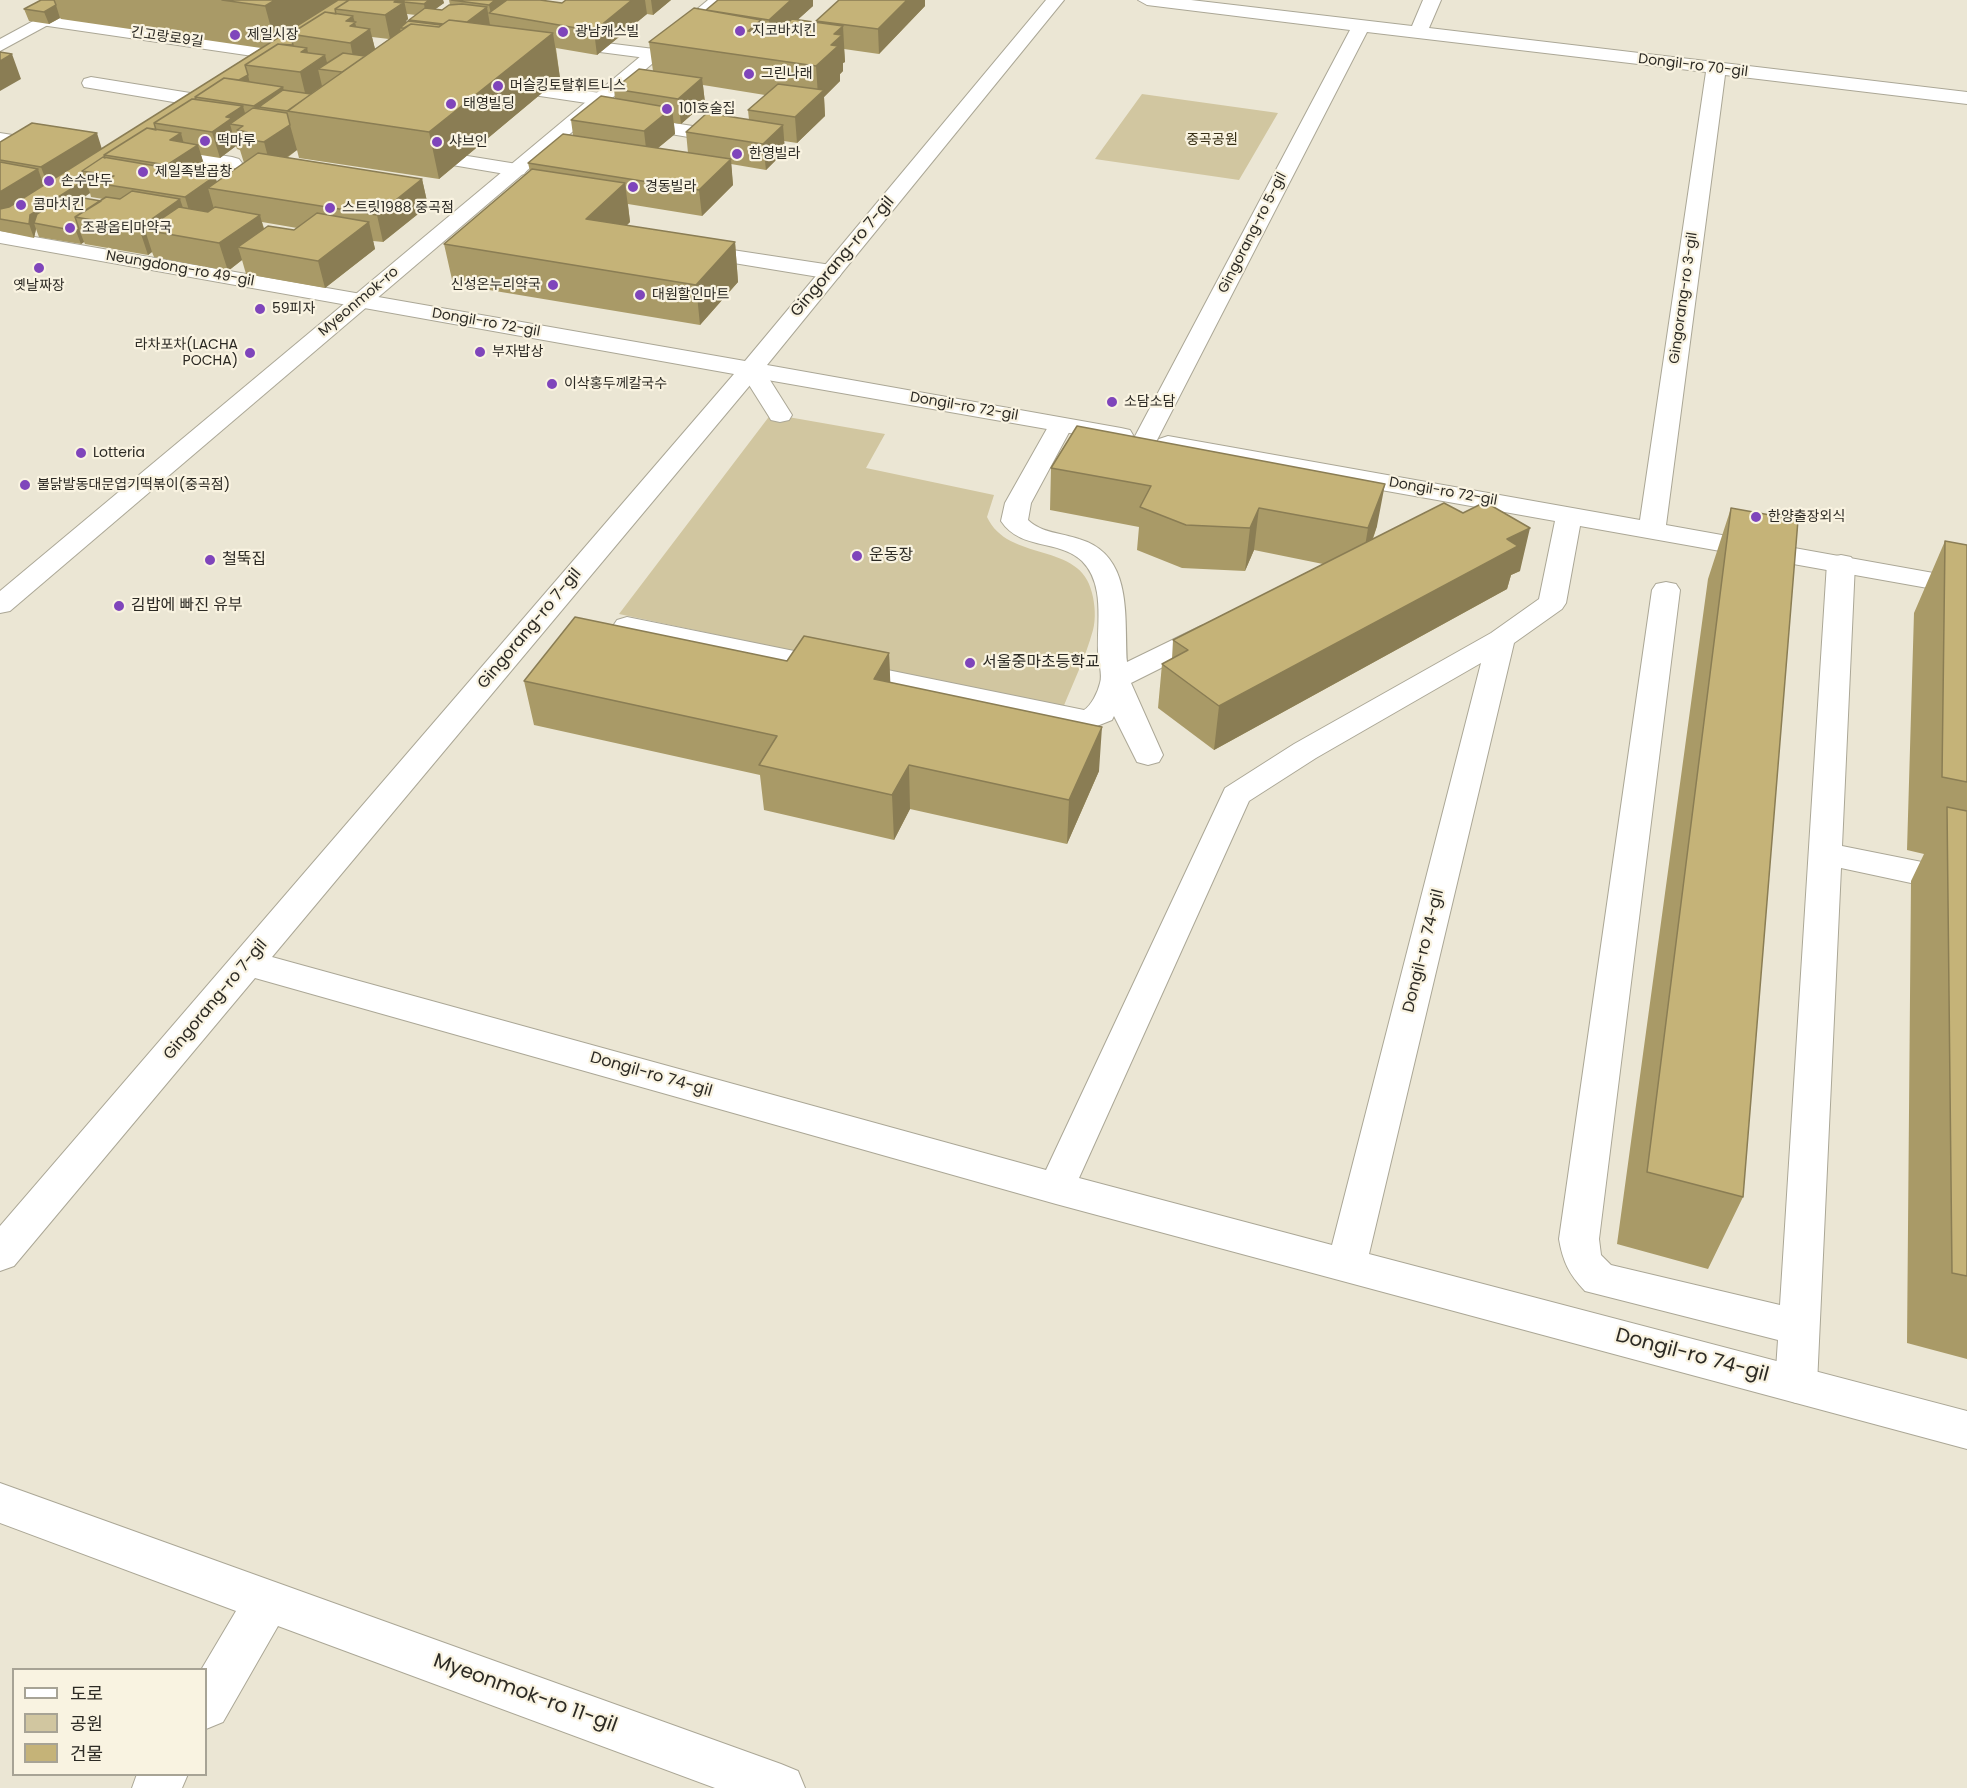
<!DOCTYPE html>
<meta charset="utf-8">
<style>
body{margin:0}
#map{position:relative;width:1967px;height:1788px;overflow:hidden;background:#ebe6d4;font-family:Poppins,"Noto Sans KR",sans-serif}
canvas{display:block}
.legend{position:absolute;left:12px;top:1668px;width:195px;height:108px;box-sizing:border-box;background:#f9f3e1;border:2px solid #a7a395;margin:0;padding:8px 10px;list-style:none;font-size:18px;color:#2c2a24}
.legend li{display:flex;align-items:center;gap:12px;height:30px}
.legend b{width:30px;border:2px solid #a7a395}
</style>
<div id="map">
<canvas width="1967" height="1788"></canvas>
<ul class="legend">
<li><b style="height:8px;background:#fff"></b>도로</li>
<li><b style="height:16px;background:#d1c6a0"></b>공원</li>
<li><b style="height:16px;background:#c5b378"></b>건물</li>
</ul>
</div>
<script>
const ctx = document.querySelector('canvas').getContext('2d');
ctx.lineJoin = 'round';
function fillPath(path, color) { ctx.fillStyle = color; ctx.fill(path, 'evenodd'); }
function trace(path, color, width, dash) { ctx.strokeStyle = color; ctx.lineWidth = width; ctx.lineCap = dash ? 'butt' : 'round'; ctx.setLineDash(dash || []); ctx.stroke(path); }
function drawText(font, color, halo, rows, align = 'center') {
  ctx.font = font + ' Poppins,"Noto Sans KR",sans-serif'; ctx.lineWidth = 4.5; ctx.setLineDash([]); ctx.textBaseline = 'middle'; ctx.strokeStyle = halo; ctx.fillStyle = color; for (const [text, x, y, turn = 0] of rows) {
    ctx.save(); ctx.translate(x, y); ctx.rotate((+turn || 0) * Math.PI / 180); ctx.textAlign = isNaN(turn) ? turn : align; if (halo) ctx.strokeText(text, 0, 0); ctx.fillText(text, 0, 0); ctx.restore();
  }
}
fillPath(new Path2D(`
 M1142,94L1278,113L1239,180L1095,159Z
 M771,414L885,434L866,468L994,495L987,517C1008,563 1081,541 1092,593C1095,604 1096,619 1093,630C1086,656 1073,683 1063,708L619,614Z`), '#d1c6a0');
const service = new Path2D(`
 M47,16L287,51L296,56L287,61L41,25L38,21Z
 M606,43L654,49L663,54L654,59L600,52L597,48L600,44Z
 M91,77L215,97L225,103L215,109L84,87L82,83L84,79Z
 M500,79L600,93L609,99L600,105L493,89L491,85Z
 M630,116L730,132L740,138L730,144L623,126L620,122L623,118Z
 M157,145L232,157L239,159L242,163L239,167L232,169L150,155L147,151L150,147Z
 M418,148L517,164L524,166L527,170L524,174L517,176L411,158L408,154L411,150Z
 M693,244L831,265L839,267L842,272L839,277L831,279L685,255L682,250L685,245Z
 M751,362L759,364L763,369L792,415L789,420L780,422L771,420L768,415L739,369L743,364Z
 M1061,418L1070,420L1073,425L1031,503L1028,520C1041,533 1062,533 1079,539C1134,555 1124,618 1127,662L1201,626L1211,623L1221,626L1225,632L1221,638L1131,683L1163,755L1159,762L1148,765L1137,762L1114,716L1112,720L1087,730L627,635L617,632L613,626L617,620L627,617L1084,710C1091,706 1098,692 1100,683C1103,675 1098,660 1098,651C1097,622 1105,584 1082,561C1059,539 1021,551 1001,521L1005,503L1049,425L1052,420Z
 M1841,555L1851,557L1855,563L1842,846L1967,871V895L1841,868L1817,1384L1811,1397L1796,1403L1781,1397L1775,1384L1778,1340L1585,1291C1569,1274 1563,1262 1559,1239L1652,590L1656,584L1666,582L1676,584L1680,590L1599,1239L1601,1255L1611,1265L1780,1305L1827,563L1831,557Z`);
const minor = new Path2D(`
 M72,0H94L0,51V39Z
 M1046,0H1064L767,365L1121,428L1130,430L1133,435L1130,440L1121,442L756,378L272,957L1046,1170L1225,788L1294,744L1491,633L1539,599L1555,521L1168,452L1159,449L1155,444L1159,439L1168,436L1640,520L1706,72L1367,32L1157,440L1154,445L1145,447L1136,445L1133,440L1350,30L1147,5L1138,0H1191L1412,26L1423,0H1441L1429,28L1967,92V104L1725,75L1666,525L1967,579V595L1580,526L1566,603L1562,609L1514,643L1369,1254L1967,1411V1449L1056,1204L255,978L14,1266L0,1271V1226L734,374L0,243V231L745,361ZM1481,663L1332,1245L1079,1178L1249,801L1316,758Z
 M0,133L50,141L57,143L60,147L57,151L50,153L0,145Z
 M0,1483L781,1764L798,1771L805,1788H715L278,1626L223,1722L206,1729V1670H201L236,1611L0,1523Z
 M137,1774H188L182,1788H132Z`);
const tertiary = new Path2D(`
 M708,0H727L10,611L0,613V591Z`);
trace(service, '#aba796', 2);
trace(minor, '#aba796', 2);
trace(tertiary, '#aba796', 2);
fillPath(service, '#fff');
fillPath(minor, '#fff');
fillPath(tertiary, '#fff');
fillPath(new Path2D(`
 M41,0H443L444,3L435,9L442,10L450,5L449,0L562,3L566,0H671L653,15L647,14L597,55L556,48L560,78L439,179L299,158L297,150L287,158L422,179L428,206L383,242L373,241L375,249L325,288L246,274L242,260L228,271L154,257L152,252L148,255L85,244L84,242L81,244L39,237L36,229L34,238L0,231V140V142L102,149L261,48L61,19L60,18L49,24L29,21L24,9ZM407,14L416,15L407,23L406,21L408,19ZM372,37L389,39L375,49ZM236,146L237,149L240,150L244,163L217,182L215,176L201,174L206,171L201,155L220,158ZM90,193L91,197L103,199L101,201L83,198ZM262,222L297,228L294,230L264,228Z
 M718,0H813V6L797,20L816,23V21L925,6L879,54L844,49L845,62L843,63V71L840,74V81L824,97L825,116L797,143L784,141L785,151L766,170L731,164L733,185L702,216L628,204L630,222L626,226L735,242L738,282L700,325L453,284L444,244L530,171L528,163L573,135L571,120L615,99L614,89L653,71L649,42L706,10ZM703,85L765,95L748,110L749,120L686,132L688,153L658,148L675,134L674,123L681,124L705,103Z
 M1051,468L1377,526L1373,539L1520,571L1511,575L1507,589L1214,750L1158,708L1162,664L1172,659L1173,640L1323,564L1254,550L1245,571L1182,568L1137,550L1139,527L1050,510Z
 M1731,508L1743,1197L1708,1269L1617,1244L1708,579Z
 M1945,541L1967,545V1359L1907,1343L1911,881L1924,854L1907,850L1914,613Z
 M889,653L890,683L1099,771L1067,844L910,809L894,840L764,810L760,775L534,725L524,681Z`), '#a99a67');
fillPath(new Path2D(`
 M275,0H356L335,9L290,34L277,50L265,6Z
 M397,0H404L408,19L406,21L408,27L400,28L401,32L390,39L385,15L394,2Z
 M429,0H443L444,3L426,16L424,4Z
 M495,0H514L491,14L489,5Z
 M632,0H645L647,14L597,55L594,31Z
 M651,0H671L653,15Z
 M791,0H813V6L771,44L769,20Z
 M907,0H925V6L879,54L878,29Z
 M56,5L60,18L49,24L44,12Z
 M487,7L491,31L462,26Z
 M353,16L359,36L370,29L376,53L355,67L346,21Z
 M761,20L764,55L748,31Z
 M843,26L845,62L843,63V71L840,74V81L824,97L825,116L797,143L795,117L818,96L816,66L831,45L834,34Z
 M553,33L560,78L439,179L429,132Z
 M307,48L311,65L325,55L329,70L318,69L322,86L306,97L300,72L301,52Z
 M12,54L21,79L0,91V61Z
 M248,75L251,88L210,99Z
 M702,78L705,103L681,124L678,99Z
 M283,87L289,111L259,107L265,128L261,131L254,106Z
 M243,106L250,131L243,126L230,124L236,146L220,158L212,132L226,117Z
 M672,108L675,134L647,157L644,131Z
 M290,125L297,150L271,168L264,142Z
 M783,125L785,151L766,170L763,144Z
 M97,133L105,159L82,171L51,194L41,167Z
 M181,133L186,152L198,145L206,171L175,192L167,165L170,140Z
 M731,159L733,185L702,216L699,190Z
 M38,169L47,195L0,219V192Z
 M215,176L219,190L208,188L214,209L193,224L185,197Z
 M422,179L428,206L383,242L377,215Z
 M85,180L90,193L42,225L34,223L36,229L34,238L29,224L30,215Z
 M625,183L630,222L592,258L586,219Z
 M180,199L189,226L145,230L152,252L148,255L139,228Z
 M260,215L267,242L238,247L242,260L228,271L219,243Z
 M369,222L375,249L325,288L318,261Z
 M79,229L84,242L81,244L76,231Z
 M735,242L738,282L700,325L696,285Z
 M1385,484L1377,526L1361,571L1368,528Z
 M1259,508L1254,550L1245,571L1250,528Z
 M1530,528L1520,571L1511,575L1507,589L1214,750L1219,706L1507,539Z
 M889,653L891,697L874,679Z
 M1102,727L1099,771L1067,844L1069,800Z
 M909,765L910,809L894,840L892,795Z`), '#8a7d54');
const building = new Path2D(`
 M41,0H54L56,5L44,12L24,9Z
 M222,0H275L265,6Z
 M338,0H349L335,9L336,14L325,12L290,34L293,45L278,44L245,65L248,75L239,80L224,78L195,97L196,99H192L154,123L156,130L147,128L104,155L105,158L103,157L82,171L85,180L30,215L29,224L0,219V209L9,207Z
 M349,0H397L394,2L403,3L385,15L335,9Z
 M404,0H429L424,4L404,2Z
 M451,0H495L489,5Z
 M507,0H540L562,3L566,0H632L594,31L489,13Z
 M718,0H791L769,20L706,10Z
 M839,0H907L878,29L816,21Z
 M462,4L487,7L467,22L449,20L443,24L409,20L425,8L442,10L449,5Z
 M694,8L761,20L748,31L774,35L792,19L843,26L834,34L842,35L831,45L838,46L816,66L649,42Z
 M325,12L353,16L346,21L356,22L350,26L370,29L350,43L290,34Z
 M449,20L553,33L429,132L287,111L411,24L439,27Z
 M408,21L441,25L439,27L411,24L404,28H400Z
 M278,44L307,48L301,52L325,55L300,72L245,65Z
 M0,52L12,54L0,61Z
 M343,53L365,56L342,72L318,69Z
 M639,69L702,78L678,99L614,89Z
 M224,78L283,87L254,106L195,97Z
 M778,84L824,90L795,117L748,110Z
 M283,90L311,94L288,111L259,107Z
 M601,96L672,108L644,131L571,120Z
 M192,99L243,106L226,117L232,118L212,132L154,123Z
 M253,108L287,113L290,125L264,142L237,138L247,132L237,130L243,126L230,124Z
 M707,113L783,125L763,144L686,132Z
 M32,123L97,133L41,167L0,160V142Z
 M147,128L181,133L170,140L198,145L167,165L104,155Z
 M563,134L731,159L699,190L528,163Z
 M258,153L422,179L377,215L208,188Z
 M103,157L215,176L185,197L102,184L114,176L82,171Z
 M0,162L38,169L0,192Z
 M532,169L625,183L586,219L735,242L696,285L444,244Z
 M132,191L180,199L139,228L75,217L106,197L120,199Z
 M66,195L101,201L75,217L79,229L76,231L34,223L37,214Z
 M179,207L208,212L215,207L260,215L219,243L145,230Z
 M317,213L369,222L318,261L238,247L268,226L294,230Z
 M1077,426L1385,484L1368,528L1259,508L1250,528L1186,525L1140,507L1151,486L1051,468Z
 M1485,502L1530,528L1507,539L1518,546L1219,706L1162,664L1188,650L1173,640L1444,503L1463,513Z
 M1731,508L1798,520L1743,1197L1647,1172Z
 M1945,541L1967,545V782L1942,777Z
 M575,617L787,661L804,636L889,653L874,679L1102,727L1069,800L909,765L892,795L759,765L777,736L524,681Z
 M1947,807L1967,811V1276L1952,1273Z`);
fillPath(building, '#c5b378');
trace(building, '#8a7d54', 1.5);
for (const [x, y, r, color] of [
 [740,31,6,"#7f45bb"],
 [563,32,6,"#7f45bb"],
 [235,35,6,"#7f45bb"],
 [749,74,6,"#7f45bb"],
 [498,86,6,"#7f45bb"],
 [451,104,6,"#7f45bb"],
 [667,109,6,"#7f45bb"],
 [205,141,6,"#7f45bb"],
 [437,142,6,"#7f45bb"],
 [737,154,6,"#7f45bb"],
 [143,172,6,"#7f45bb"],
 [49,181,6,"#7f45bb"],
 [633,187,6,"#7f45bb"],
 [21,205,6,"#7f45bb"],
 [330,208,6,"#7f45bb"],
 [70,228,6,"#7f45bb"],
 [39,268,6,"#7f45bb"],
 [553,285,6,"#7f45bb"],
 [640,295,6,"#7f45bb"],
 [260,309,6,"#7f45bb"],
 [480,352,6,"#7f45bb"],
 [250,353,6,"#7f45bb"],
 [552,384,6,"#7f45bb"],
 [1112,402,6,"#7f45bb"],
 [81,453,6,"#7f45bb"],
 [25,485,6,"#7f45bb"],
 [1756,517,6,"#7f45bb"],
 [857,556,6,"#7f45bb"],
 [210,560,6,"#7f45bb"],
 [119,606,6,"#7f45bb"],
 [970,663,6,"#7f45bb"]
]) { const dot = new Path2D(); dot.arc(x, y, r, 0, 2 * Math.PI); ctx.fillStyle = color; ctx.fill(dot); trace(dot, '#f9f3e1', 2); }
drawText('14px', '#2c2a24', '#f9f3e1', [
 ["지코바치킨",752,31],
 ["광남캐스빌",575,32],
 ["제일시장",247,35],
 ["그린나래",761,74],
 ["머슬킹토탈휘트니스",510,86],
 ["태영빌딩",463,104],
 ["101호술집",679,109],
 ["떡마루",217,141],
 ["샤브인",449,142],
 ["한영빌라",749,154],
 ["제일족발곱창",155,172],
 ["손수만두",61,181],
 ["경동빌라",645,187],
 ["콤마치킨",33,205],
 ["스트릿1988 중곡점",342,208],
 ["조광옵티마약국",82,228],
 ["신성온누리약국",541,285,"right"],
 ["옛날짜장",39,286,"center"],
 ["대원할인마트",652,295],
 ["59피자",272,309],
 ["라차포차(LACHA",238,345,"right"],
 ["POCHA)",238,361,"right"],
 ["부자밥상",492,352],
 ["이삭홍두께칼국수",564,384],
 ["소담소담",1124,402],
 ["Lotteria",93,453],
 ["불닭발동대문엽기떡볶이(중곡점)",37,485],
 ["한양출장외식",1768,517]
], 'left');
drawText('14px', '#2c2a24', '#f9f3e1', [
 ["긴고랑로9길",167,38,8],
 ["Dongil-ro 70-gil",1693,66,7],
 ["Gingorang-ro 5-gil",1253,233,-63],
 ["Neungdong-ro 49-gil",180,269,10],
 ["Gingorang-ro 3-gil",1684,298,-82],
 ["Myeonmok-ro",359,302,-40],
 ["Dongil-ro 72-gil",486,323,10],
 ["Dongil-ro 72-gil",964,407,10],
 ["Dongil-ro 72-gil",1443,492,10]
]);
drawText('14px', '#352d12', '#f9f3e1', [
 ["중곡공원",1212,140]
]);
drawText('16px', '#2c2a24', '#f9f3e1', [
 ["Gingorang-ro 7-gil",843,257,-50],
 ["Gingorang-ro 7-gil",530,629,-50],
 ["Dongil-ro 74-gil",1424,951,-76],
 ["Gingorang-ro 7-gil",216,1000,-50],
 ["Dongil-ro 74-gil",651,1075,16]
]);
drawText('16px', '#2c2a24', '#f9f3e1', [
 ["운동장",869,556],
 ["철뚝집",222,560],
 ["김밥에 빠진 유부",131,606],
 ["서울중마초등학교",982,663]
], 'left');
drawText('20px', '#2c2a24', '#f9f3e1', [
 ["Dongil-ro 74-gil",1692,1356,15],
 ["Myeonmok-ro 11-gil",525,1694,20]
]);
</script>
